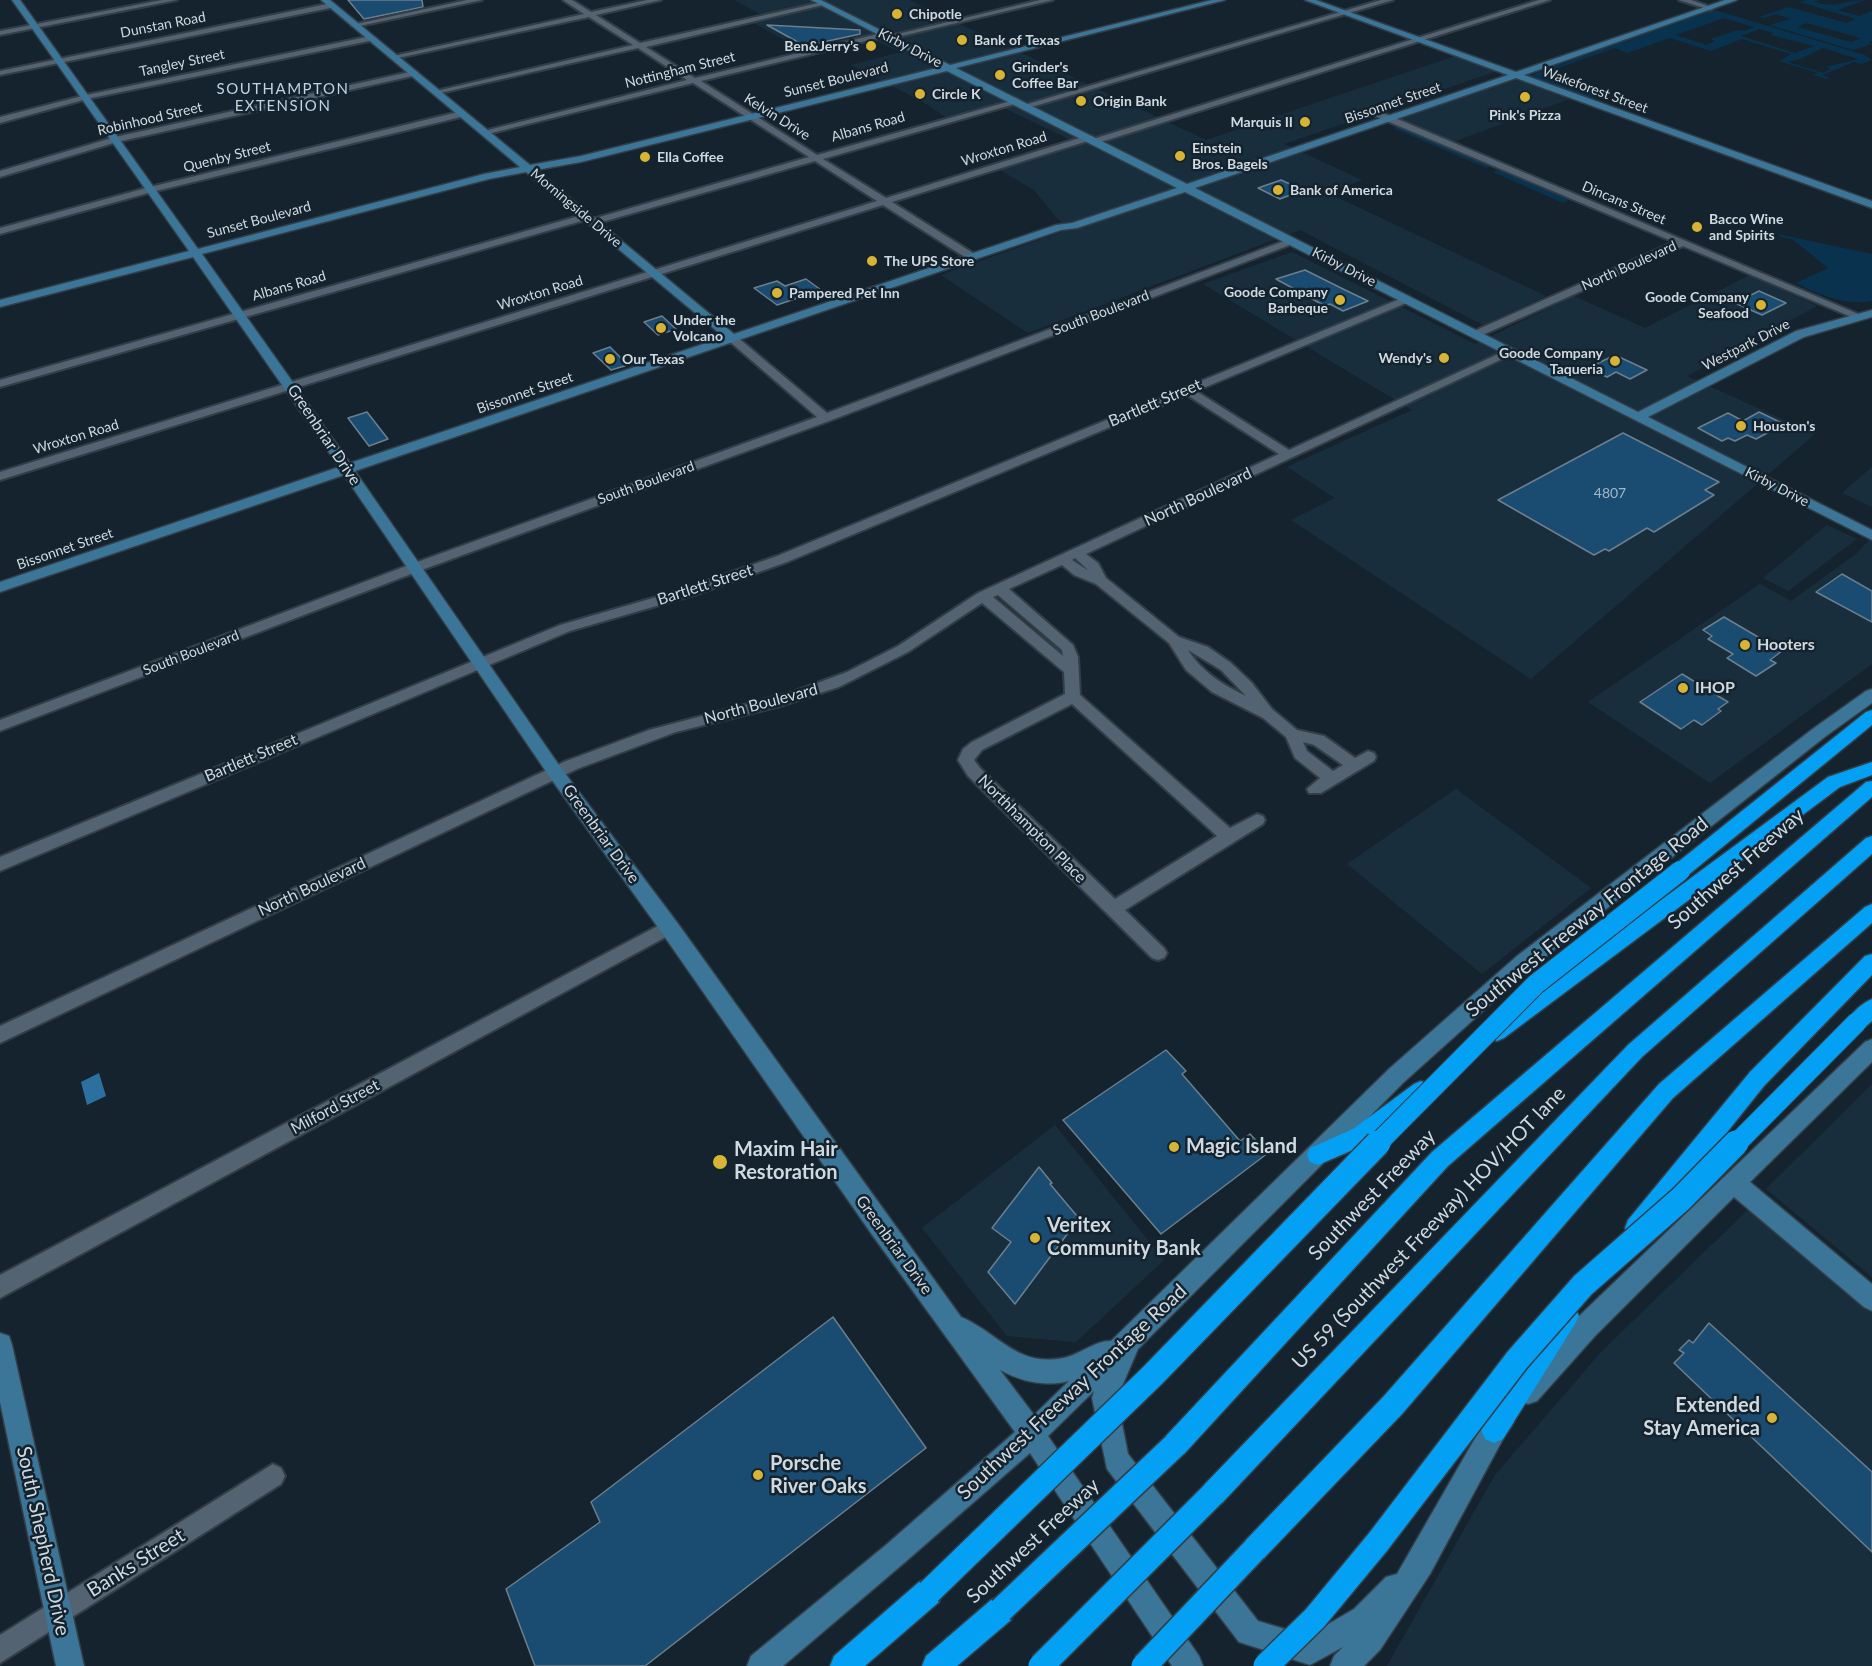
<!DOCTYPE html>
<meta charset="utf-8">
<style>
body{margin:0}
canvas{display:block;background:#14232e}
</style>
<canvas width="1872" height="1666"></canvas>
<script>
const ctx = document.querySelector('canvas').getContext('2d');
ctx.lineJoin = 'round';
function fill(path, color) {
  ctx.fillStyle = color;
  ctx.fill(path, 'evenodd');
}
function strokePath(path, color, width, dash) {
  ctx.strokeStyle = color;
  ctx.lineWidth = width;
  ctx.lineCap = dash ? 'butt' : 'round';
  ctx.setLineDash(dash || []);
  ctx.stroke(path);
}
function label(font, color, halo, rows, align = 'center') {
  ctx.font = font + ' Lato,sans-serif';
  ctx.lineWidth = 5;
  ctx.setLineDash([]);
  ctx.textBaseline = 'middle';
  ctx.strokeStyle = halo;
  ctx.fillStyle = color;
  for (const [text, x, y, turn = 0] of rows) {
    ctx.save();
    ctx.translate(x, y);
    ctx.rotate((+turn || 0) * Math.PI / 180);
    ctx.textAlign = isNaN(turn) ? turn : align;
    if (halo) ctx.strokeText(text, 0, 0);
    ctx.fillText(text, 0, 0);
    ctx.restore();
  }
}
fill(new Path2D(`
 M734 0H909L1206 140 1455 56 1497 71 1284 144 1362 180 1328 193 1546 296 1483 325 1300 230 1028 333 941 275 1067 230 1034 190 990 164 1069 139 1004 108 952 121 923 102 851 65 901 52 864 36 802 50 754 23 760 14Z
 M1514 79 1569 99 1453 142 1398 120Z
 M1292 252 1475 344 1574 296 1645 328 1750 275 1817 306 1687 376 1815 434 1531 679 1291 520 1335 498 1287 467 1412 410 1203 284Z
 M1872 467V507L1842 493Z
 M1827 525 1857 539 1788 591 1763 578Z
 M1872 537V664L1710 783 1588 702 1760 584 1791 601 1856 554Z
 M1456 789 1591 888 1482 974 1347 864Z
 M1872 1084V1277L1766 1189Z
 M1055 1125 1164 1260 1076 1342 1007 1336 922 1228Z
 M1752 1206 1872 1307V1666H1387L1495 1475 1603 1350Z`), '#192e3d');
fill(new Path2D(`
 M1806 0H1819L1814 2C1839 9 1841 0 1865 0L1838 10 1859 16 1872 11V41L1869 42 1872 44 1853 50 1769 25 1791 19 1776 14 1764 18 1759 17 1789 7 1847 23 1856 19 1800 2ZM1807 23 1860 38V39L1851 42 1798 27Z
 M1708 11H1718L1865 55 1872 60 1861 64 1854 62 1822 75 1830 78 1826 79 1813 75 1818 73 1779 61 1791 54 1742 39 1711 51 1670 38 1627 53 1615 48 1544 73 1602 95 1589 100 1528 76ZM1724 18 1754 27 1744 31 1738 30 1710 39 1715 41 1706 45 1676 35ZM1760 29 1773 33 1770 35 1814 46 1795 53 1741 36ZM1823 48 1858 59C1847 63 1837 63 1826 67L1831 69 1823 73 1788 62 1800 59Z
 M1399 126 1491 166 1486 168 1393 128Z
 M1499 170H1500L1569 200 1563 203 1493 172Z
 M1778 234 1872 254V301C1845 306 1820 295 1796 283L1828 268 1792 239 1780 237Z`), '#08324e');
fill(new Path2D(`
 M99 1073 106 1096 87 1105 81 1082Z`), '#2c70a0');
const building = new Path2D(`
 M348 0H422L423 7 364 19Z
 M767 25 860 30V34L805 46Z
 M1281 180 1303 190 1280 199 1258 188Z
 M1305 270 1343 289 1368 301 1343 311 1330 304 1325 306 1276 279Z
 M806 279 821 290 777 305 754 288 777 281 785 286Z
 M1759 291 1786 303 1762 315 1735 303Z
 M662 316 676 329 658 335 644 322Z
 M610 347 628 365 611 370 593 353Z
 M1615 355 1647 370 1630 379 1616 372 1607 377 1588 368Z
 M367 412 388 439 369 446 348 418Z
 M1759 412 1784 424 1756 439 1747 435 1735 441 1728 438 1722 441 1698 428 1728 413 1743 421Z
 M1623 433 1719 482 1705 490 1714 495 1654 532 1647 528 1609 551 1605 549 1594 555 1498 500Z
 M1842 574 1872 591V622L1816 592Z
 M1724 617 1782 651 1770 660 1776 663 1756 676 1727 658 1733 654 1708 639 1712 636 1703 630Z
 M1682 674 1728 702 1718 709 1721 711 1702 725 1694 720 1681 729 1640 702Z
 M1166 1050 1186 1071 1182 1074 1240 1141 1250 1134 1268 1153 1161 1234 1063 1120Z
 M1039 1167 1052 1183 1050 1184 1082 1222 1068 1233 1015 1304 988 1272 1011 1242 992 1228Z
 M833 1317 926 1448 645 1666H535L506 1589 600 1522 591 1502Z
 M1709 1323 1872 1472V1552L1674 1363 1684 1353 1679 1350 1689 1340 1693 1343Z`);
fill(building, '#194c70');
strokePath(building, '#6d7e8c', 1.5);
const street = new Path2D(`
 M162 0H177L0 35V31Z
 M467 0H482L355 27 351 25Z
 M563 0H572L591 12 647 0H661L596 15 640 43 823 2 827 4 646 47 695 78 886 32V36L701 81 817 155 1018 99V103L823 159 886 198 1086 136H1092L1093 139 1539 0H1550L1098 143H1092L1091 140 892 202 976 255V259H968L883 205 0 480V472L877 201 815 161 595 224H589V220L809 157 693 83 484 135 480 132 687 80 638 48 436 94 432 92 633 45 589 17 393 59 389 57 584 14Z
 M1040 0H1053L889 39 885 37Z
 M1381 0H1393L1028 108 1021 106Z
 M1679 0H1691L1714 8 1710 10Z
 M332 3 335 7 0 75V71Z
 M371 36 375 38 374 40 87 99 0 123V117L86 95Z
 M414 71 418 73 417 75 117 142 0 177V171L115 137Z
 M462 111 465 112V116L152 192 0 234V228L146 188Z
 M1375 112H1381L1863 316 1858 319 1854 318 1683 246 1480 336H1472V332L1674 242 1375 116Z
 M586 214 591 217 589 219 0 387V380Z
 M1292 238 1297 241 1295 243 829 421 419 571 0 731V720L409 565 817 417 728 340V336H736L827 413Z
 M1407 296 1412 299 1411 301 1196 391 1289 450 1507 350H1515L1517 352 1086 554 1098 563 1106 578 1179 637 1208 647 1231 663 1252 683 1272 709 1297 730 1324 736 1355 758 1368 751 1374 753 1376 757 1374 761 1321 793H1309L1307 789 1320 778 1295 758 1286 737 1263 718 1212 692 1186 670 1169 643 1096 584 1074 575 1062 565 1009 589 1073 645 1078 657 1080 695 1230 828 1257 814 1263 816 1265 820 1263 824 1125 910 1164 948 1167 953 1164 958 1158 960 1152 958 968 776 958 760 963 749 972 742 1065 694 1064 672 982 603 908 652 839 687 780 706 676 732 577 769 0 1043V1026L566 761 649 730 793 692 847 672 898 646 978 593 1279 454 1187 395 787 562 694 595 570 631 0 871V857L560 625 684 589 777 556ZM1075 558 1089 571 1072 560ZM998 595 1062 650 1063 656 993 597ZM1188 650 1221 670 1246 696C1223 685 1202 672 1188 650ZM1072 704 1217 836 1115 899 980 768 974 760 982 750ZM1303 742 1314 745 1343 765 1333 771 1307 751Z
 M669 920 675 922 678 927 675 932 0 1298V1275Z
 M273 1464 281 1468 285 1476 281 1484 0 1663V1635Z`);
const secondary = new Path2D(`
 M12 0H20L198 249 484 174 520 167 321 0H330L530 165 581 156 941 67 811 0H821L950 65 1212 0H1225L956 68 1187 184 1508 75 1305 0H1316L1516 72 1725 0H1737L1524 75 1872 201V208L1516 78 1195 188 1638 412 1796 331 1872 310V317L1804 337 1648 417 1872 530V540L1185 192 1077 228 1061 230 355 471 561 768 676 921 961 1317C999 1333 1016 1367 1063 1358 1079 1355 1096 1340 1111 1341L1390 1068 1517 956 1814 728 1866 691 1872 689V703L1826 736 1531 968 1404 1082 1138 1349 1117 1398 1128 1454 1258 1621 1308 1636 1354 1609 1386 1577 1397 1574 1485 1421 1492 1413 1501 1409 1510 1413 1514 1422 1503 1439 1430 1574 1380 1650 1364 1666H1330L1334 1656 1343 1647 1310 1665 1239 1642 1107 1469 1092 1398 1094 1391 1048 1436 1199 1656 1203 1666H1172L1030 1453 904 1563 783 1666H747L751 1656 886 1545 1015 1432 873 1236 662 933 549 776 344 475 0 592V582L339 467 193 257 0 307V300L189 251ZM947 71 1177 188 1072 223 1056 225 734 334 536 170 581 162ZM526 172 724 337 350 463 202 254 489 179ZM1000 1370C1022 1382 1045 1387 1069 1381L1034 1415Z
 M1872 1039V1062L1750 1182 1872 1284V1311L1864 1307 1734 1197 1595 1336 1537 1401 1528 1404 1519 1401 1516 1392 1519 1383 1577 1318 1865 1042Z
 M0 1333 9 1336 12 1345 84 1666H56L0 1402Z`);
const highway = new Path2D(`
 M1872 710V725L1687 876 1680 878 1673 876 1671 871 1673 866 1866 712Z
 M1872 762V775L1840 787 1504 1038 1497 1041 1490 1038 1487 1032 1490 1026 1828 777Z
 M1872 781V797L1448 1166 1184 1454 1175 1458 1166 1454 1162 1445 1166 1436 1432 1152 1866 782Z
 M1872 836V854L1642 1057 1222 1503 1213 1507 1204 1503 1200 1494 1204 1485 1628 1045 1866 838Z
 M1872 904V923L1673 1098 1402 1414 1264 1558 1255 1562 1246 1558 1242 1549 1246 1540 1384 1396 1659 1084 1865 907Z
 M1872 954V975L1764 1086 1644 1236 1636 1239 1628 1236 1625 1228 1628 1220 1750 1072 1865 956Z
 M1872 999V1021C1864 1028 1860 1032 1850 1028L1847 1022C1852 1012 1862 1003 1872 999Z
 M1421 1081 1428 1084 1432 1091 1428 1098 1369 1143 1318 1165 1310 1162 1307 1155 1310 1148 1353 1129 1414 1084Z
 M1567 1304 1575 1308 1579 1316 1575 1324 1503 1439 1494 1443 1485 1439 1481 1430 1485 1421 1559 1308Z
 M929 1578 939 1582 943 1592 939 1602 865 1666H830L834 1656 919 1582Z
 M1001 1596 1011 1600 1015 1610 1011 1620 957 1666H922L926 1656 991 1600Z`);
strokePath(street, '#333d46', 4);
strokePath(secondary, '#333d46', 3);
strokePath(highway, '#333d46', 3);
fill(street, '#536371');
fill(secondary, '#3b7598');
fill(highway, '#04a0f4');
const highwayBridgeFar1 = new Path2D(`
 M1376 1145 1536 984 1680 871
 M1735 1145 1857 1022`);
const highwayBridge = new Path2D(`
 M929 1592 1153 1375 1378 1143
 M1001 1610 1175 1445
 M1041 1666 1213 1494
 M1144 1666 1255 1549
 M1266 1666 1315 1618 1378 1542 1517 1360 1583 1285 1681 1199 1736 1143`);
strokePath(highwayBridgeFar1, '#333d46', 22, []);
strokePath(highwayBridge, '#333d46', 28, []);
strokePath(highwayBridgeFar1, '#04a0f4', 20);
strokePath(highwayBridge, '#04a0f4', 25);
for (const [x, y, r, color] of [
 [897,14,6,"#d7b434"],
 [962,40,6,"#d7b434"],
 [871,46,6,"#d7b434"],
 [1000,75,6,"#d7b434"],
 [920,94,6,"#d7b434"],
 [1525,97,6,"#d7b434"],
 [1081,101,6,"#d7b434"],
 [1305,122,6,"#d7b434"],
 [1180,156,6,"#d7b434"],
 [645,157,6,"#d7b434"],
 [1278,190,6,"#d7b434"],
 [1697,227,6,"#d7b434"],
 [872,261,6,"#d7b434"],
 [777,293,6,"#d7b434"],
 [1340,300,6,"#d7b434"],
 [1761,305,6,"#d7b434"],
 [661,328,6,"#d7b434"],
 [1444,358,6,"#d7b434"],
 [610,359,6,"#d7b434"],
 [1615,361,6,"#d7b434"],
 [1741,426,6,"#d7b434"],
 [1745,645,6,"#d7b434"],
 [1683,688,6,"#d7b434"],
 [1174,1147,6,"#d7b434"],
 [720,1162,8,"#d7b434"],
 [1035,1238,6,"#d7b434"],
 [1772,1418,6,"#d7b434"],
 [758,1475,6,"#d7b434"]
]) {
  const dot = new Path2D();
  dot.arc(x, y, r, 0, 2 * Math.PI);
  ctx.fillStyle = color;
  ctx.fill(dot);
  strokePath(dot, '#14232e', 2);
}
label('bold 14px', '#cfd9e0', '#14232e', [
 ["Chipotle",909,14],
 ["Bank of Texas",974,40],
 ["Ben&Jerry’s",859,46,"right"],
 ["Grinder's",1012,67],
 ["Coffee Bar",1012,83],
 ["Circle K",932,94],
 ["Origin Bank",1093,101],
 ["Pink's Pizza",1525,115,"center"],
 ["Marquis II",1293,122,"right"],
 ["Einstein",1192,148],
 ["Bros. Bagels",1192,164],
 ["Ella Coffee",657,157],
 ["Bank of America",1290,190],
 ["Bacco Wine",1709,219],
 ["and Spirits",1709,235],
 ["The UPS Store",884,261],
 ["Goode Company",1328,292,"right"],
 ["Barbeque",1328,308,"right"],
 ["Pampered Pet Inn",789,293],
 ["Goode Company",1749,297,"right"],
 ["Seafood",1749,313,"right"],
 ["Under the",673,320],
 ["Volcano",673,336],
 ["Goode Company",1603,353,"right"],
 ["Taqueria",1603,369,"right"],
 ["Wendy's",1432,358,"right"],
 ["Our Texas",622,359],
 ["Houston's",1753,426]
], 'left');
label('14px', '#cfd9e0', '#14232e', [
 ["Dunstan Road",163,25,-11],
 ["Kirby Drive",910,48,27],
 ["Tangley Street",182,63,-12],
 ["Nottingham Street",680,70,-14],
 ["Sunset Boulevard",836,80,-14],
 ["Wakeforest Street",1595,90,20],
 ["Bissonnet Street",1393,103,-19],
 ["Kelvin Drive",777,117,32],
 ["Robinhood Street",150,119,-13],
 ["Albans Road",868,127,-16],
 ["Wroxton Road",1004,149,-17],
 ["Quenby Street",227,157,-14],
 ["Dincans Street",1624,203,23],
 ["Morningside Drive",576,208,40],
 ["Sunset Boulevard",259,220,-15],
 ["North Boulevard",1629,266,-24],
 ["Kirby Drive",1344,267,27],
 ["Albans Road",289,286,-16],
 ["Wroxton Road",540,293,-17],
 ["South Boulevard",1101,313,-21],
 ["Westpark Drive",1746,345,-27],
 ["Bissonnet Street",525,393,-19],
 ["Wroxton Road",76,437,-17],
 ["South Boulevard",646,483,-20],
 ["Kirby Drive",1777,487,27],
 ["Bissonnet Street",65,549,-19],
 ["South Boulevard",191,653,-21]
]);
label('14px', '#a2b6c4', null, [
 ["4807",1610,493]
]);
ctx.letterSpacing = '1.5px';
label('15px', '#c0d3e2', '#14232e', [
 ["SOUTHAMPTON",283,89],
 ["EXTENSION",283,106]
]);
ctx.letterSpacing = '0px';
label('16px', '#cfd9e0', '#14232e', [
 ["Bartlett Street",1155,403,-23],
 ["Greenbriar Drive",324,435,56],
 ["North Boulevard",1198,497,-25],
 ["Bartlett Street",705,585,-18],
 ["North Boulevard",761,704,-15],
 ["Bartlett Street",251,758,-23],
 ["Northhampton Place",1032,829,45],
 ["Greenbriar Drive",601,834,54],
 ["North Boulevard",312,887,-25],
 ["Milford Street",335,1107,-28],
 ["Greenbriar Drive",894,1245,54]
]);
label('bold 16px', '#cfd9e0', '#14232e', [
 ["Hooters",1757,645],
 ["IHOP",1695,688]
], 'left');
label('20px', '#cfd9e0', '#14232e', [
 ["Southwest Freeway",1736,869,-41],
 ["Southwest Freeway Frontage Road",1587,917,-39],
 ["Southwest Freeway",1372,1195,-46],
 ["US 59 (Southwest Freeway) HOV/HOT lane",1429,1228,-46],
 ["Southwest Freeway Frontage Road",1072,1392,-43],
 ["South Shepherd Drive",43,1541,78],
 ["Southwest Freeway",1033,1541,-43],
 ["Banks Street",136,1563,-32]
]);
label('bold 20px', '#cfd9e0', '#14232e', [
 ["Magic Island",1186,1147],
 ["Maxim Hair",734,1150],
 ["Restoration",734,1173],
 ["Veritex",1047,1226],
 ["Community Bank",1047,1249],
 ["Extended",1760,1406,"right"],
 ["Stay America",1760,1429,"right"],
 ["Porsche",770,1464],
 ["River Oaks",770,1487]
], 'left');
</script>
